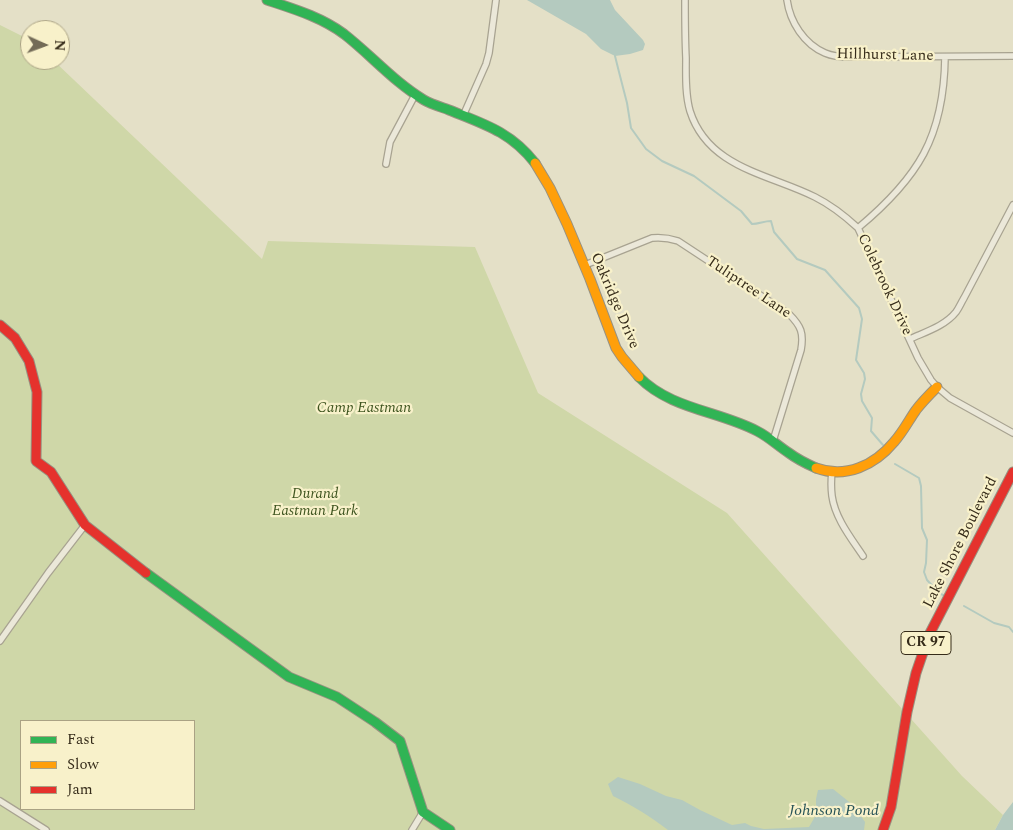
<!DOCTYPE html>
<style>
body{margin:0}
#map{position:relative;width:1013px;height:830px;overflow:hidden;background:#e4e0c7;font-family:Spectral,serif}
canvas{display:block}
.legend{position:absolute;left:20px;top:720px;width:175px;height:90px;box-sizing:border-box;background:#f8f1ca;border:1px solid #aaa284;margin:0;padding:6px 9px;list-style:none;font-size:15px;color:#362c1a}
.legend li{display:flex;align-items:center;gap:10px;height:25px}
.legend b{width:25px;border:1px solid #aaa284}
.north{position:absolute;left:20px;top:20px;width:50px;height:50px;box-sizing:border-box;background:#f8f1ca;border:1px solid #aaa284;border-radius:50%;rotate:92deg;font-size:14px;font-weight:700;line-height:20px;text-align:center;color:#362c1a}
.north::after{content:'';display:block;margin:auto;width:18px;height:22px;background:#736b57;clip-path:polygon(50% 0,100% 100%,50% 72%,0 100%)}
</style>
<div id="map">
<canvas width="1013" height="830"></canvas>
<ul class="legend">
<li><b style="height:6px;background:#30b455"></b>Fast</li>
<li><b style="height:6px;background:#ff9f0a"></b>Slow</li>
<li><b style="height:6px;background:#e5322d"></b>Jam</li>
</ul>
<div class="north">N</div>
</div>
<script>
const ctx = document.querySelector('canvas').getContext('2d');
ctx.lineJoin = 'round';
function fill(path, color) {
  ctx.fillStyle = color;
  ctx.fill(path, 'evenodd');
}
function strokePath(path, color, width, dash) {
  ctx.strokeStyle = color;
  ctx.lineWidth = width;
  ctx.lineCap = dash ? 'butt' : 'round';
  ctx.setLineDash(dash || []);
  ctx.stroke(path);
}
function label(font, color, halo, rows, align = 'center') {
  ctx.font = font + ' Spectral,serif';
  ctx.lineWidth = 4.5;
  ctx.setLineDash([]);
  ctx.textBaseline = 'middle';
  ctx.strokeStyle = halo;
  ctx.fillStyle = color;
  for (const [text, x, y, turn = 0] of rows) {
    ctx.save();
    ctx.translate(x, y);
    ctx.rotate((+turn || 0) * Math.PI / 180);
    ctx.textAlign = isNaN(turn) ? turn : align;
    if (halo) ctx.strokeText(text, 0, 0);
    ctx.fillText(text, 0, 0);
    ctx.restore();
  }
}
fill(new Path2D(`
 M0 25 30 40V60H53L262 259 268 241 475 247 538 393 727 513 962 776 1003 815 995 830H0ZM21 721H194V809H21Z`), '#cfd7a8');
fill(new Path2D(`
 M527 0H610L615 10 643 40 645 44 643 50 630 54 615 56 601 49 586 34Z
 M618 777 640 784 666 796 682 800 700 810 732 825 745 823 751 826 764 829 809 827 816 815V799L818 790 833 789 853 805 865 822 864 830H668C650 816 633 806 613 796L608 784Z
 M1013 802V830H995L1003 815Z`), '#b4cabf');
strokePath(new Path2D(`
 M615 56 619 72 627 103 631 128 646 149 662 161 694 176 741 211 752 224C759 224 764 221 771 221L774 232 797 259 825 270 859 308 862 319 856 360 864 373 865 379 861 394 862 401 872 418 871 431 883 445
 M895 464 919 478 921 486 922 528 927 540 926 563 924 572 927 580 939 593 943 595
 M964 606 994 623 1009 627 1013 632`), '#b4cabf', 2);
const street = new Path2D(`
 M685 0C685 19 685 38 686 58 686 75 685 94 690 111 708 168 769 174 815 197 831 205 845 216 858 228L918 358 931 380 937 387 950 398 1013 433
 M787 0C790 22 804 44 825 53 832 56 841 57 849 57L1013 56
 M463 116 486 64 489 53 496 0
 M386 164 390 142 415 95
 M858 228C918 178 944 137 945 57
 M585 265 652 238C662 237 669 238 678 241L789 314C801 326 804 333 801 350L773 441
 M910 339C925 332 945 326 956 312 959 308 961 303 964 298L1013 205
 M832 472C831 480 831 488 832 496 835 518 851 538 863 556
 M0 641 48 573 85 525
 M0 801 46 830
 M412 830 423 812`);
const fast = new Path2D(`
 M267 0C294 9 321 17 344 34 371 55 394 82 424 100 431 104 441 107 449 110 484 124 511 132 535 163
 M639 377C670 409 719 411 757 431 769 437 778 446 789 453 797 459 807 464 816 468
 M146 573 289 677 337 697 375 722 400 741 423 812 450 830`);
const slow = new Path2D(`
 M535 163 550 188 567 224 590 279 616 348 622 357 639 377
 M816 468C846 479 875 465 894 442 903 432 909 420 916 410 922 402 930 394 937 387`);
const jam = new Path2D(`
 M0 325 15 338 29 361 37 392 36 461 51 472 85 525 146 573
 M883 830 891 807 907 712 916 673 929 635 1013 472`);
strokePath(street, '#a8a391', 8);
strokePath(fast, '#989281', 11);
strokePath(slow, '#989281', 11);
strokePath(jam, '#989281', 11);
strokePath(street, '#ebe8d9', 5.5);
strokePath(fast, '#30b455', 9);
strokePath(slow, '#ff9f0a', 9);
strokePath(jam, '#e5322d', 9);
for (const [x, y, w] of [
 [926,643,50]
]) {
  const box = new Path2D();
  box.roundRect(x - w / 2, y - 11.5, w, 23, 4);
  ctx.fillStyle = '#f8f1ca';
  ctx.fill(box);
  strokePath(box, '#362c1a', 1);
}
label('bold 14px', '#362c1a', null, [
 ["CR 97",926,643]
]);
label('15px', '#362c1a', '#f8f1ca', [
 ["Hillhurst Lane",885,56,1],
 ["Colebrook Drive",884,285,65],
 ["Tuliptree Lane",748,288,34],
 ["Oakridge Drive",614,301,67],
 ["Lake Shore Boulevard",961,543,-63]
]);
label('italic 15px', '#3e541f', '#f8f1ca', [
 ["Camp Eastman",364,409],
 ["Durand",315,495],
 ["Eastman Park",315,512]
]);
label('italic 16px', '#275357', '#f8f1ca', [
 ["Johnson Pond",834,812]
]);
</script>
